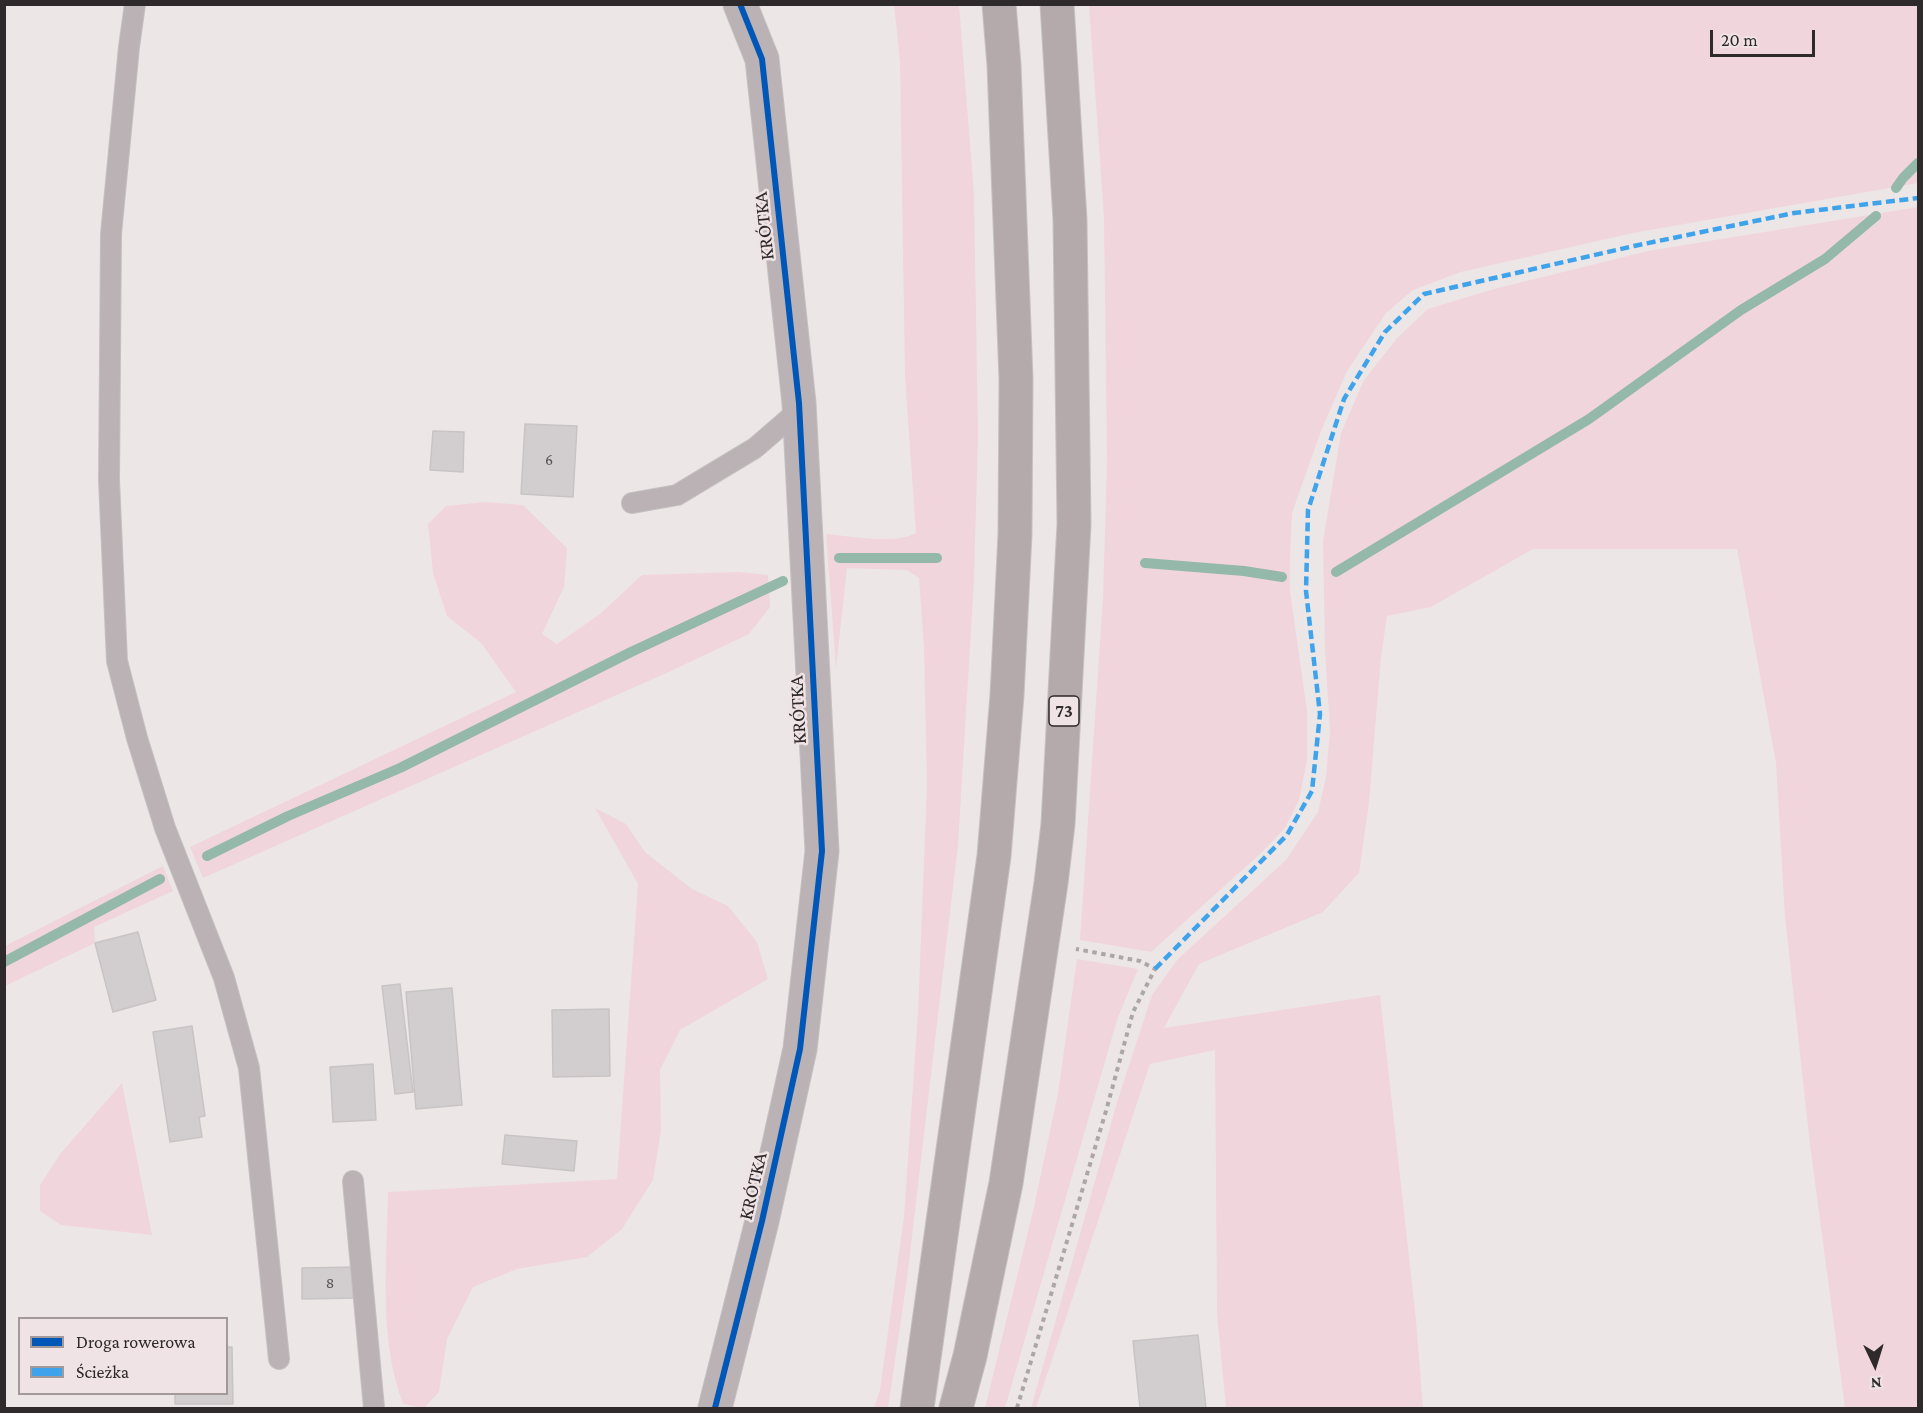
<!DOCTYPE html>
<meta charset="utf-8">
<style>
body{margin:0}
#map{position:relative;width:1923px;height:1413px;overflow:hidden;background:#ece6e7;font-family:"Crimson Pro",serif}
canvas{display:block}
.frame{position:absolute;inset:0;border:6px solid #2e292a;pointer-events:none}
.legend{position:absolute;left:18px;top:1317px;width:210px;height:78px;box-sizing:border-box;background:#efe3e6;border:2px solid #a2999b;margin:0;padding:8px 10px;list-style:none;font-size:18px;color:#2e292a}
.legend li{display:flex;align-items:center;gap:12px;height:30px}
.legend b{width:30px;border:2px solid #a2999b}
.north{position:absolute;left:1845px;top:1335px;width:60px;height:60px;-webkit-text-stroke:4px #efe3e6;paint-order:stroke;rotate:176deg;font-size:16px;font-weight:700;line-height:24px;text-align:center;color:#2e292a}
.north::after{content:'';display:block;margin:auto;width:21px;height:27px;background:#2e292a;clip-path:polygon(50% 0,100% 100%,50% 72%,0 100%)}
.scale{position:absolute;left:1710px;top:30px;width:105px;height:27px;box-sizing:border-box;border:3px solid #2e292a;border-top:0;padding-left:8px;font-size:18px;line-height:21px;white-space:nowrap;color:#2e292a;-webkit-text-stroke:4px #efe3e6;paint-order:stroke}
</style>
<div id="map">
<canvas width="1923" height="1413"></canvas>
<div class="frame"></div>
<ul class="legend">
<li><b style="height:8px;background:#0057b8"></b>Droga rowerowa</li>
<li><b style="height:8px;background:#3ea3eb"></b>Ścieżka</li>
</ul>
<div class="north">N</div>
<div class="scale">20 m</div>
</div>
<script>
const ctx = document.querySelector('canvas').getContext('2d');
ctx.lineJoin = 'round';
function fill(path, color) {
  ctx.fillStyle = color;
  ctx.fill(path, 'evenodd');
}
function strokePath(path, color, width, dash) {
  ctx.strokeStyle = color;
  ctx.lineWidth = width;
  ctx.lineCap = dash ? 'butt' : 'round';
  ctx.setLineDash(dash || []);
  ctx.stroke(path);
}
function label(font, color, halo, rows, align = 'center') {
  ctx.font = font + ' "Crimson Pro",serif';
  ctx.lineWidth = 5;
  ctx.setLineDash([]);
  ctx.textBaseline = 'middle';
  ctx.strokeStyle = halo;
  ctx.fillStyle = color;
  for (const [text, x, y, turn = 0] of rows) {
    ctx.save();
    ctx.translate(x, y);
    ctx.rotate((+turn || 0) * Math.PI / 180);
    ctx.textAlign = isNaN(turn) ? turn : align;
    if (halo) ctx.strokeText(text, 0, 0);
    ctx.fillText(text, 0, 0);
    ctx.restore();
  }
}
fill(new Path2D(`
 M894 5H959L974 194 978 434 974 581 958 845 907 1279 888 1408H874L880 1390 904 1216 918 1013 927 786 924 649 919 578 907 570 847 568 836 668 826 534C851 536 894 545 916 533L905 377 900 61Z
 M1089 5H1918V183L1633 233 1461 272 1413 290 1386 313 1347 371 1321 431 1292 513 1290 557V591L1307 711V761L1299 800 1285 828 1259 855 1151 952 1080 940 1103 597 1107 462 1104 218Z
 M1918 207V1408H1845L1810 1145 1785 917 1776 763 1737 549H1533L1431 607 1387 616 1381 657 1369 803 1359 873 1323 912 1199 964 1164 1028 1380 995 1416 1320 1423 1408H1226L1217 1314 1215 1050 1150 1064 1036 1408H1031L1118 1099 1152 995 1178 959 1286 860 1318 812 1326 777 1330 730 1325 651 1323 541 1341 433 1364 380 1398 337 1428 309 1494 289 1648 251Z
 M485 502 523 505 567 548 564 587 542 634 557 644 600 614 642 575 738 572 768 575 770 607 749 634 671 671 203 878 190 847 516 692 481 643 447 616 433 573 428 524 446 506Z
 M595 808 626 824 645 852 692 889 728 906 757 942 768 979 680 1030 660 1070 661 1131 653 1180 622 1229 587 1257 517 1269 473 1287 447 1339 439 1392 424 1408 403 1404C378 1337 387 1263 388 1192L617 1179 638 884Z
 M163 866 173 891 94 927 95 943 5 986V946Z
 M1077 959 1138 969 1117 1020 1005 1408H985L1034 1207 1058 1093Z
 M122 1083 152 1235 61 1225 40 1211V1185L61 1153Z`), '#f1d5dc');
strokePath(new Path2D(`
 M1896 188 1903 178 1918 163
 M839 558H937
 M1145 563 1244 571 1282 577
 M1336 572 1589 419 1741 310 1825 259 1876 216
 M207 856 288 816 400 768 631 652 783 581
 M4 962 160 879`), '#94b8aa', 10);
const building = new Path2D(`
 M525 424 577 426 573 497 521 494Z
 M433 431 464 432 463 472 430 470Z
 M138 932 156 1000 113 1012 95 943Z
 M400 984 413 1092 395 1094 382 986Z
 M452 988 462 1105 416 1109 406 992Z
 M609 1009 610 1076 553 1077 552 1010Z
 M192 1026 205 1116 199 1117 202 1137 170 1142 153 1032Z
 M373 1064 376 1120 333 1122 330 1067Z
 M505 1135 577 1141 574 1171 502 1164Z
 M358 1267 359 1298 302 1299V1268Z
 M1198 1335 1206 1408H1140L1133 1341Z
 M226 1347H232L233 1404H175V1394H226Z`);
fill(building, '#d2cdce');
strokePath(building, '#c8c4c5', 1.5);
const service = new Path2D(`
 M135 4 129 47 111 234 109 480 117 661 137 738 165 828 224 978 249 1068 279 1359
 M632 503 677 495 755 448 799 410
 M353 1181 374 1408`);
const minor = new Path2D(`
 M715 1408 762 1221 800 1049 822 851 799 403 762 59 740 4`);
const primary = new Path2D(`
 M917 1408 994 856 1007 695 1015 534 1016 379 1004 65 999 4
 M956 1408 970 1356 1006 1183 1051 883 1058 824 1074 524 1070 220 1057 4`);
strokePath(service, '#c5c1c2', 22);
strokePath(minor, '#c5c1c2', 35);
strokePath(primary, '#c5c1c2', 35);
strokePath(new Path2D(`
 M1017 1408 1106 1111 1133 1012 1155 969 1140 961 1076 949`), '#aca6a7', 4, [4.5, 4.5]);
strokePath(service, '#bab2b4', 20);
strokePath(minor, '#bab2b4', 33);
strokePath(primary, '#b4aaac', 33);
strokePath(new Path2D(`
 M1155 969 1287 835 1312 791 1320 714 1306 591 1308 510 1344 399 1385 332 1424 294 1634 246 1794 213 1918 198`), '#3ea3eb', 4.5, [9, 4.5]);
strokePath(new Path2D(`
 M715 1408 762 1221 800 1049 822 851 799 403 762 59 740 4`), '#0057b8', 6);
label('16px', '#595455', null, [
 ["6",549,460],
 ["8",330,1283]
]);
for (const [x, y, w] of [
 [1064,711,30]
]) {
  const box = new Path2D();
  box.roundRect(x - w / 2, y - 15, w, 30, 4.5);
  ctx.fillStyle = '#efe3e6';
  ctx.fill(box);
  strokePath(box, '#2e292a', 1.5);
}
label('bold 18px', '#2e292a', null, [
 ["73",1064,711]
]);
label('20px', '#2e292a', '#efe3e6', [
 ["KRÓTKA",764,226,-96],
 ["KRÓTKA",798,710,-93],
 ["KRÓTKA",753,1186,-77]
]);
</script>
